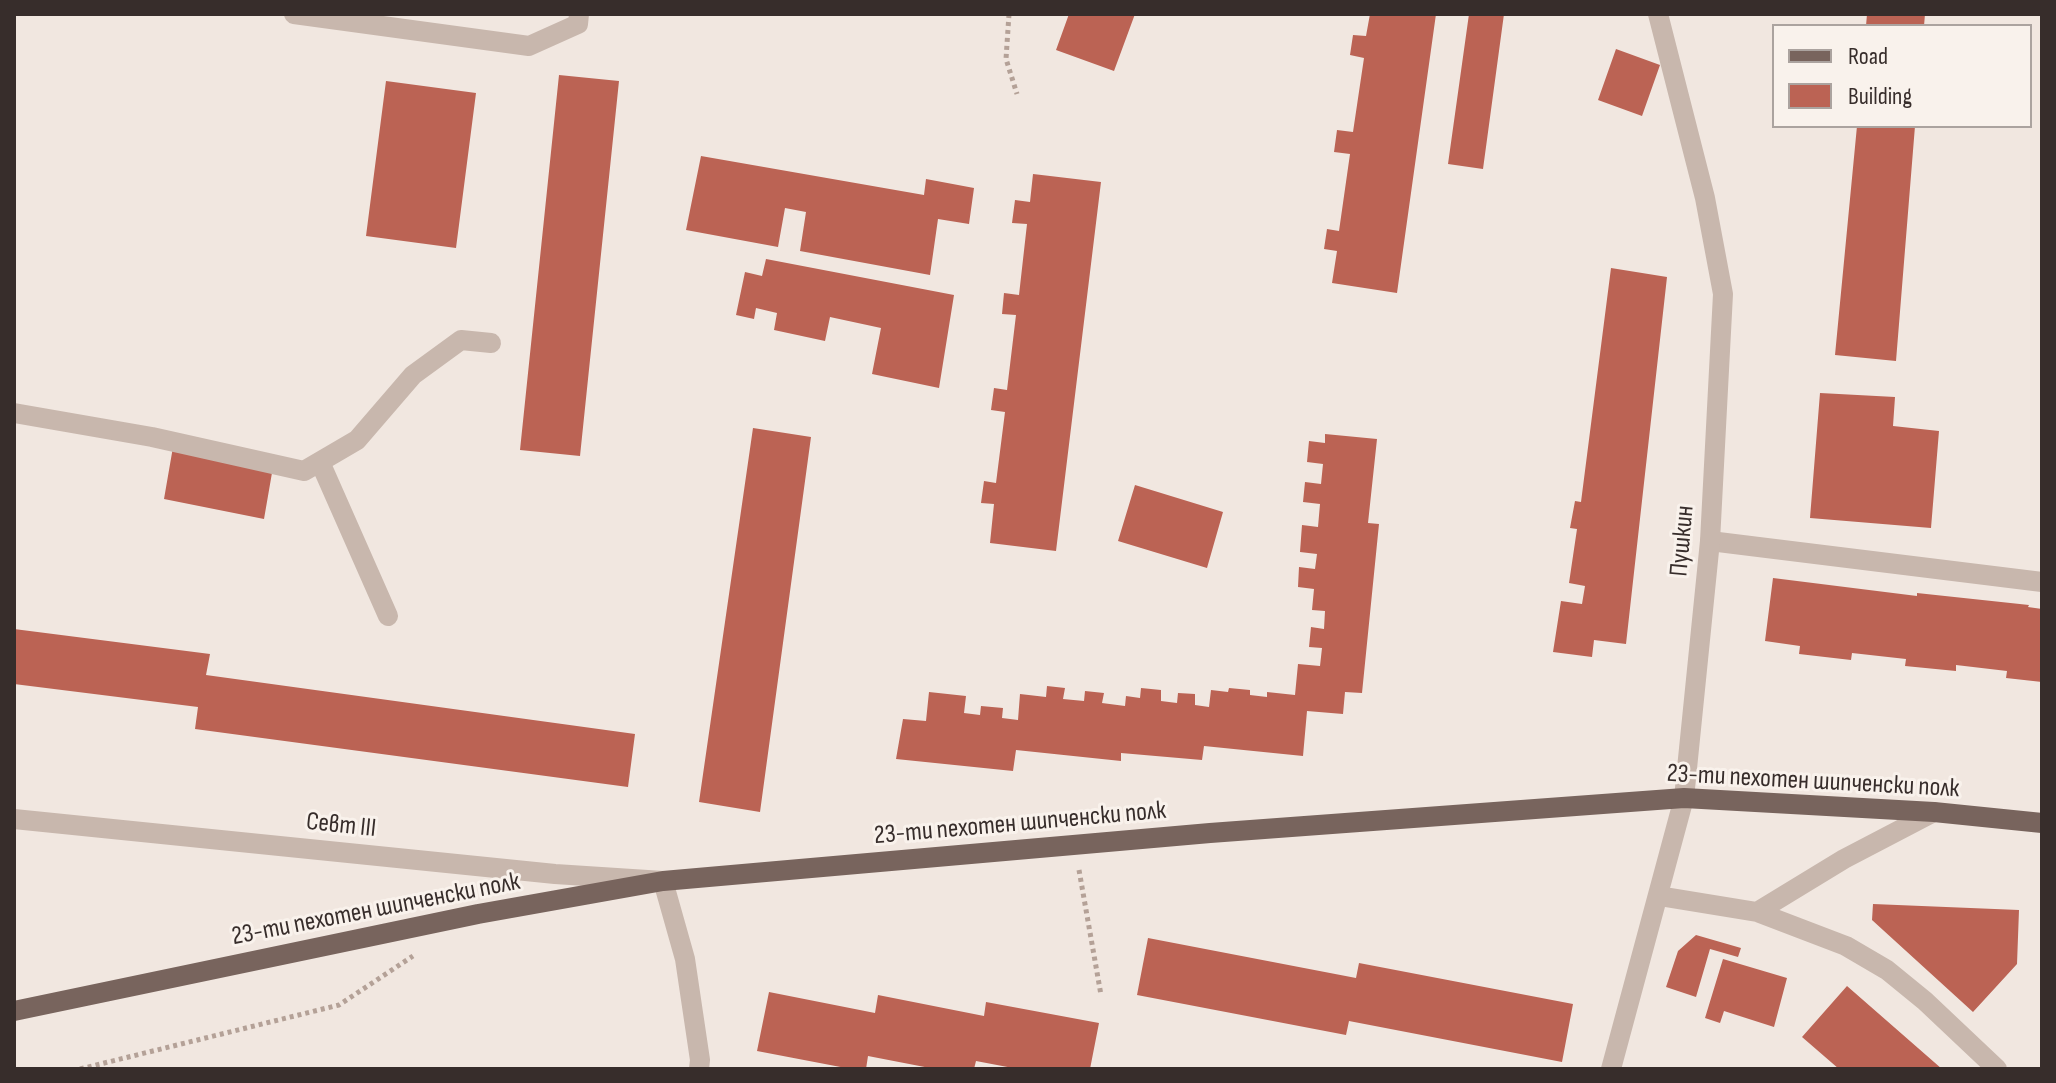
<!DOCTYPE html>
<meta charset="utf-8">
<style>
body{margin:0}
#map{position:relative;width:2056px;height:1083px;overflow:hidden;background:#f1e7e0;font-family:"Sofia Sans Condensed",sans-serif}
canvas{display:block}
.frame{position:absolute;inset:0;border:16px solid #372d2b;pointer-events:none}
.legend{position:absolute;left:1772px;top:24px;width:260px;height:104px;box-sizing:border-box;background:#f9f2ec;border:2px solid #aba39f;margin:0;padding:10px 14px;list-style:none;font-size:24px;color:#372d2b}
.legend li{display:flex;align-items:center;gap:16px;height:40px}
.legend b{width:40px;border:2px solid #aba39f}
</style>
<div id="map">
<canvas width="2056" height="1083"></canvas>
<div class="frame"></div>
<ul class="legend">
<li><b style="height:10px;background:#78645d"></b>Road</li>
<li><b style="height:22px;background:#bb6354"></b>Building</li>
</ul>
</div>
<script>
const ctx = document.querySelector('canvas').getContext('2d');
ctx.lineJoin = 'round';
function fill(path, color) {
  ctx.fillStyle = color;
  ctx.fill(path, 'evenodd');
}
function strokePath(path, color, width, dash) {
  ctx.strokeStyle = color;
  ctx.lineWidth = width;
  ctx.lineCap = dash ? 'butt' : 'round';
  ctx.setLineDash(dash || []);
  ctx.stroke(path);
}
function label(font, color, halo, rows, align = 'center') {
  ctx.font = font + ' "Sofia Sans Condensed",sans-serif';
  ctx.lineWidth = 6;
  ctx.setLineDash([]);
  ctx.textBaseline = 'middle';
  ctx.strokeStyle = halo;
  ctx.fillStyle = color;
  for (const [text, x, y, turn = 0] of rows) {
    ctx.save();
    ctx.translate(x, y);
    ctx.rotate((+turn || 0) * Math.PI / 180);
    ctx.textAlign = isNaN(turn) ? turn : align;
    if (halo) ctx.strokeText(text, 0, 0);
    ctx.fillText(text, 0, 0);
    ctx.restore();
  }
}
fill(new Path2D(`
 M1069 14H1135L1114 71 1056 50Z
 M1370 14H1436L1397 293 1332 283 1337 251 1324 249 1327 229 1339 231 1350 154 1334 152 1337 130 1353 132 1364 58 1350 55 1353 35 1366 36Z
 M1469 14H1504L1483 169 1448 164Z
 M1867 14H1925L1924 26H1866Z
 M1616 49 1660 65 1642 116 1598 100Z
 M559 75 619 81 580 456 520 450Z
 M386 81 476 93 456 248 366 236Z
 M1857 126H1915L1896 361 1835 355Z
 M701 156 924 195 926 179 974 188 969 224 938 219 930 275 800 251 806 212 785 208 778 247 686 230Z
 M1033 174 1101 182 1056 551 990 543 994 504 981 503 984 481 996 483 1005 412 991 410 994 388 1007 390 1016 315 1002 314 1004 293 1019 295 1027 224 1012 223 1015 200 1030 202Z
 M766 259 954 295 939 388 872 374 881 328 830 317 825 341 774 330 777 313 756 308 754 319 736 315 745 272 762 276Z
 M1611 268 1667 277 1626 644 1594 640 1592 657 1553 652 1561 601 1582 604 1585 586 1569 583 1577 529 1570 528 1575 501 1581 502Z
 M1820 393 1895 397 1893 426 1939 431 1931 528 1810 518Z
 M753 428 811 437 760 812 699 802Z
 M1325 434 1377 439 1368 523 1379 524 1362 693 1345 692 1343 714 1307 711 1303 756 1204 746 1202 760 1121 753V761L1016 750 1013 771 896 759 903 719 926 721 929 692 966 696 964 713 980 715 981 706 1003 708 1002 718 1018 720 1020 694 1046 697 1047 686 1065 688 1063 699 1084 701 1085 691 1104 693 1102 703 1125 706 1126 696 1140 698 1141 688 1161 690V701L1177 703 1178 693 1195 694V705L1209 707 1211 690 1228 692 1229 688 1250 690V695L1267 697V692L1295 695 1298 664 1320 666 1322 648 1309 647 1311 627 1324 629 1325 611 1312 610 1314 589 1298 587 1299 567 1315 569 1317 554 1300 552 1302 525 1318 527 1320 504 1303 502 1305 482 1321 484 1323 464 1307 462 1309 441 1325 443Z
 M173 447 273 467 264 519 164 499Z
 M1135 485 1223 512 1207 568 1118 541Z
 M1773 578 1917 596V593L2029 605 2028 607 2042 609V682L2006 678 2007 671 1956 665V671L1905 666 1906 659 1852 653 1851 660 1799 654 1800 646 1765 641Z
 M14 629 210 654 206 675 635 734 628 787 195 729 198 707 14 684Z
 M1873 904 2019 910 2017 964 1973 1012 1872 920Z
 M1696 935 1741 948 1738 957 1710 949 1696 997 1666 987 1678 951Z
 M1148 938 1356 978 1359 963 1573 1004 1562 1062 1349 1021 1346 1035 1137 995Z
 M1723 959 1787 978 1774 1027 1724 1011 1720 1023 1705 1018Z
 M1847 986 1942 1069H1839L1802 1037Z
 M769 992 875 1013 878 995 984 1016 986 1002 1099 1023 1090 1069H1018L976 1061 974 1069H935L868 1056 866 1069H851L757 1051Z`), '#bb6354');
strokePath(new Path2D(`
 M1009 14 1006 59 1017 94
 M1079 870 1101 995
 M80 1069 339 1005 413 956`), '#b4a197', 5, [4, 4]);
strokePath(new Path2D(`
 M14 413 152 437 304 471 357 440 413 375 461 340 491 343
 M320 462 388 616
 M1710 541 2042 582`), '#c8b7ad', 20);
strokePath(new Path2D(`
 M294 14 529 46 578 24 579 14
 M14 819 555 874 663 881 685 959 700 1060 699 1069
 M1659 896 1757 912 1846 946 1887 970 1925 1001 1997 1069
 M1757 912 1844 859 1934 812
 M1611 1069 1684 798`), '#c8b7ad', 20);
strokePath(new Path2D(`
 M1658 14 1705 198 1723 294 1710 541 1684 798`), '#c8b7ad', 20);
strokePath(new Path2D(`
 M14 1011 478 914 663 881 1210 833 1684 798 1934 812 2042 823`), '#78645d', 20);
label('26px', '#372d2b', '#f9f2ec', [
 ["Пушкин",1683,541,-85],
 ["23-ти пехотен шипченски полк",1813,782,3],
 ["23-ти пехотен шипченски полк",1020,824,-5],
 ["Севт III",341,826,6],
 ["23-ти пехотен шипченски полк",376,910,-11]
]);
</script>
